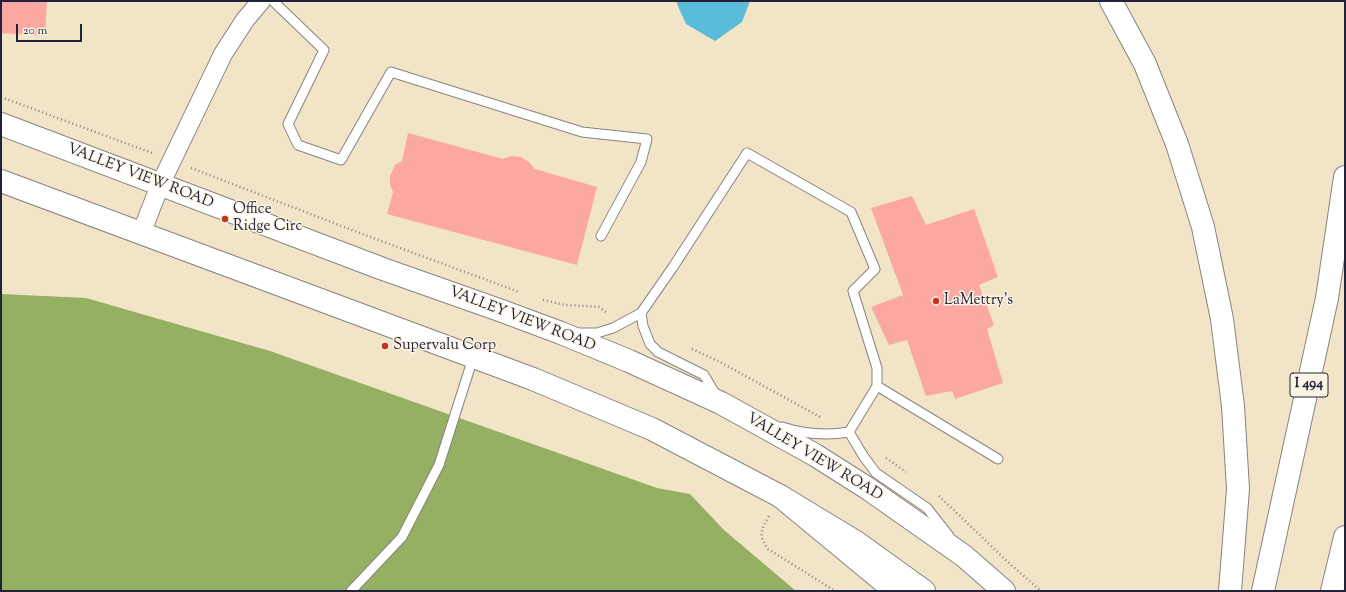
<!DOCTYPE html>
<style>
body{margin:0}
#map{position:relative;width:1346px;height:592px;overflow:hidden;background:#f2e4c7;font-family:"Sorts Mill Goudy",serif}
canvas{display:block}
.frame{position:absolute;inset:0;border:2px solid #22223b;pointer-events:none}
.scale{position:absolute;left:16px;top:24px;width:66px;height:18px;box-sizing:border-box;border:2px solid #22223b;border-top:0;padding-left:5px;font-size:12px;line-height:14px;white-space:nowrap;color:#22223b;-webkit-text-stroke:3px #fcf5e5;paint-order:stroke}
</style>
<div id="map">
<canvas width="1346" height="592"></canvas>
<div class="frame"></div>
<div class="scale">20 m</div>
</div>
<script>
const ctx = document.querySelector('canvas').getContext('2d');
ctx.lineJoin = 'round';
function fill(path, color) {
  ctx.fillStyle = color;
  ctx.fill(path, 'evenodd');
}
function strokePath(path, color, width, dash) {
  ctx.strokeStyle = color;
  ctx.lineWidth = width;
  ctx.lineCap = dash ? 'butt' : 'round';
  ctx.setLineDash(dash || []);
  ctx.stroke(path);
}
function label(font, color, halo, rows, align = 'center') {
  ctx.font = font + ' "Sorts Mill Goudy",serif';
  ctx.lineWidth = 3;
  ctx.setLineDash([]);
  ctx.textBaseline = 'middle';
  ctx.strokeStyle = halo;
  ctx.fillStyle = color;
  for (const [text, x, y, turn = 0] of rows) {
    ctx.save();
    ctx.translate(x, y);
    ctx.rotate((+turn || 0) * Math.PI / 180);
    ctx.textAlign = isNaN(turn) ? turn : align;
    if (halo) ctx.strokeText(text, 0, 0);
    ctx.fillText(text, 0, 0);
    ctx.restore();
  }
}
fill(new Path2D(`
 M1 294 86 298 270 351 657 488 690 494 724 530 796 591H1Z`), '#95b062');
fill(new Path2D(`
 M677 1H750L742 22 715 41 686 24 677 4Z`), '#5bbcd9');
fill(new Path2D(`
 M1 1H47L45 36 1 33Z
 M408 133 503 159 511 156 521 157 529 162 535 169 597 187 577 265 387 214 393 192 390 185V176L395 165 402 161Z
 M912 196 926 225 974 209 998 277 979 285 994 325 987 329 1003 383 955 399 952 391 926 396 907 340 889 345 871 307 903 295 871 208Z`), '#fba8a3');
const service = new Path2D(`
 M273 1 324 50 288 124 298 145 341 160 391 72 582 132 647 139 641 162 601 236
 M641 313 643 326 650 344 658 352 704 375 717 397
 M578 333H597L613 328 641 313 673 267 747 153 851 212 875 269 853 291 877 368V386
 M782 427C804 434 826 436 849 432L877 386 998 459
 M849 432 864 457 876 473 927 508 949 536
 M351 591 402 537 439 465 473 358`);
const minor = new Path2D(`
 M141 234 160 185 223 54 245 20 261 1`);
const secondary = new Path2D(`
 M1 124 383 269 502 311 561 333 629 361 721 403 815 455 867 488 964 556 1004 591
 M1 181 533 379 652 429 780 496 856 542 924 591`);
const motorway = new Path2D(`
 M1111 1 1145 64 1177 144 1203 227 1222 319 1233 406 1238 489 1230 591
 M780 496 895 591
 M1263 591 1327 298 1345 177
 M1332 591 1345 537`);
strokePath(service, '#8a8381', 11);
strokePath(minor, '#8a8381', 20);
strokePath(secondary, '#8a8381', 24);
strokePath(motorway, '#8a8381', 24);
strokePath(new Path2D(`
 M1 97 152 153
 M191 168 357 232 519 292
 M543 300 565 305 599 307 607 313
 M692 349 720 362 822 418
 M886 458 906 472
 M939 496 1010 564 1041 591
 M769 516C761 530 758 535 768 549L835 591`), '#8a8381', 2.5, [1, 3]);
strokePath(service, '#fff', 9);
strokePath(minor, '#fff', 18);
strokePath(secondary, '#fff', 22);
strokePath(motorway, '#fff', 22);
for (const [x, y, r, color] of [
 [225,219,4,"#c8321e"],
 [936,301,4,"#c8321e"],
 [385,346,4,"#c8321e"]
]) {
  const dot = new Path2D();
  dot.arc(x, y, r, 0, 2 * Math.PI);
  ctx.fillStyle = color;
  ctx.fill(dot);
  strokePath(dot, '#fcf5e5', 1.5);
}
for (const [x, y, w] of [
 [1309,385,38]
]) {
  const box = new Path2D();
  box.roundRect(x - w / 2, y - 12, w, 24, 3);
  ctx.fillStyle = '#fcf5e5';
  ctx.fill(box);
  strokePath(box, '#22223b', 1);
}
label('bold 14px', '#22223b', null, [
 ["I 494",1309,385]
]);
label('15px', '#22223b', '#fcf5e5', [
 ["VALLEY VIEW ROAD",140,177,21],
 ["VALLEY VIEW ROAD",522,320,21],
 ["VALLEY VIEW ROAD",814,458,31]
]);
label('15px', '#22223b', '#fcf5e5', [
 ["Office",233,210],
 ["Ridge Circ",233,227],
 ["LaMettry's",944,301],
 ["Supervalu Corp",393,346]
], 'left');
</script>
